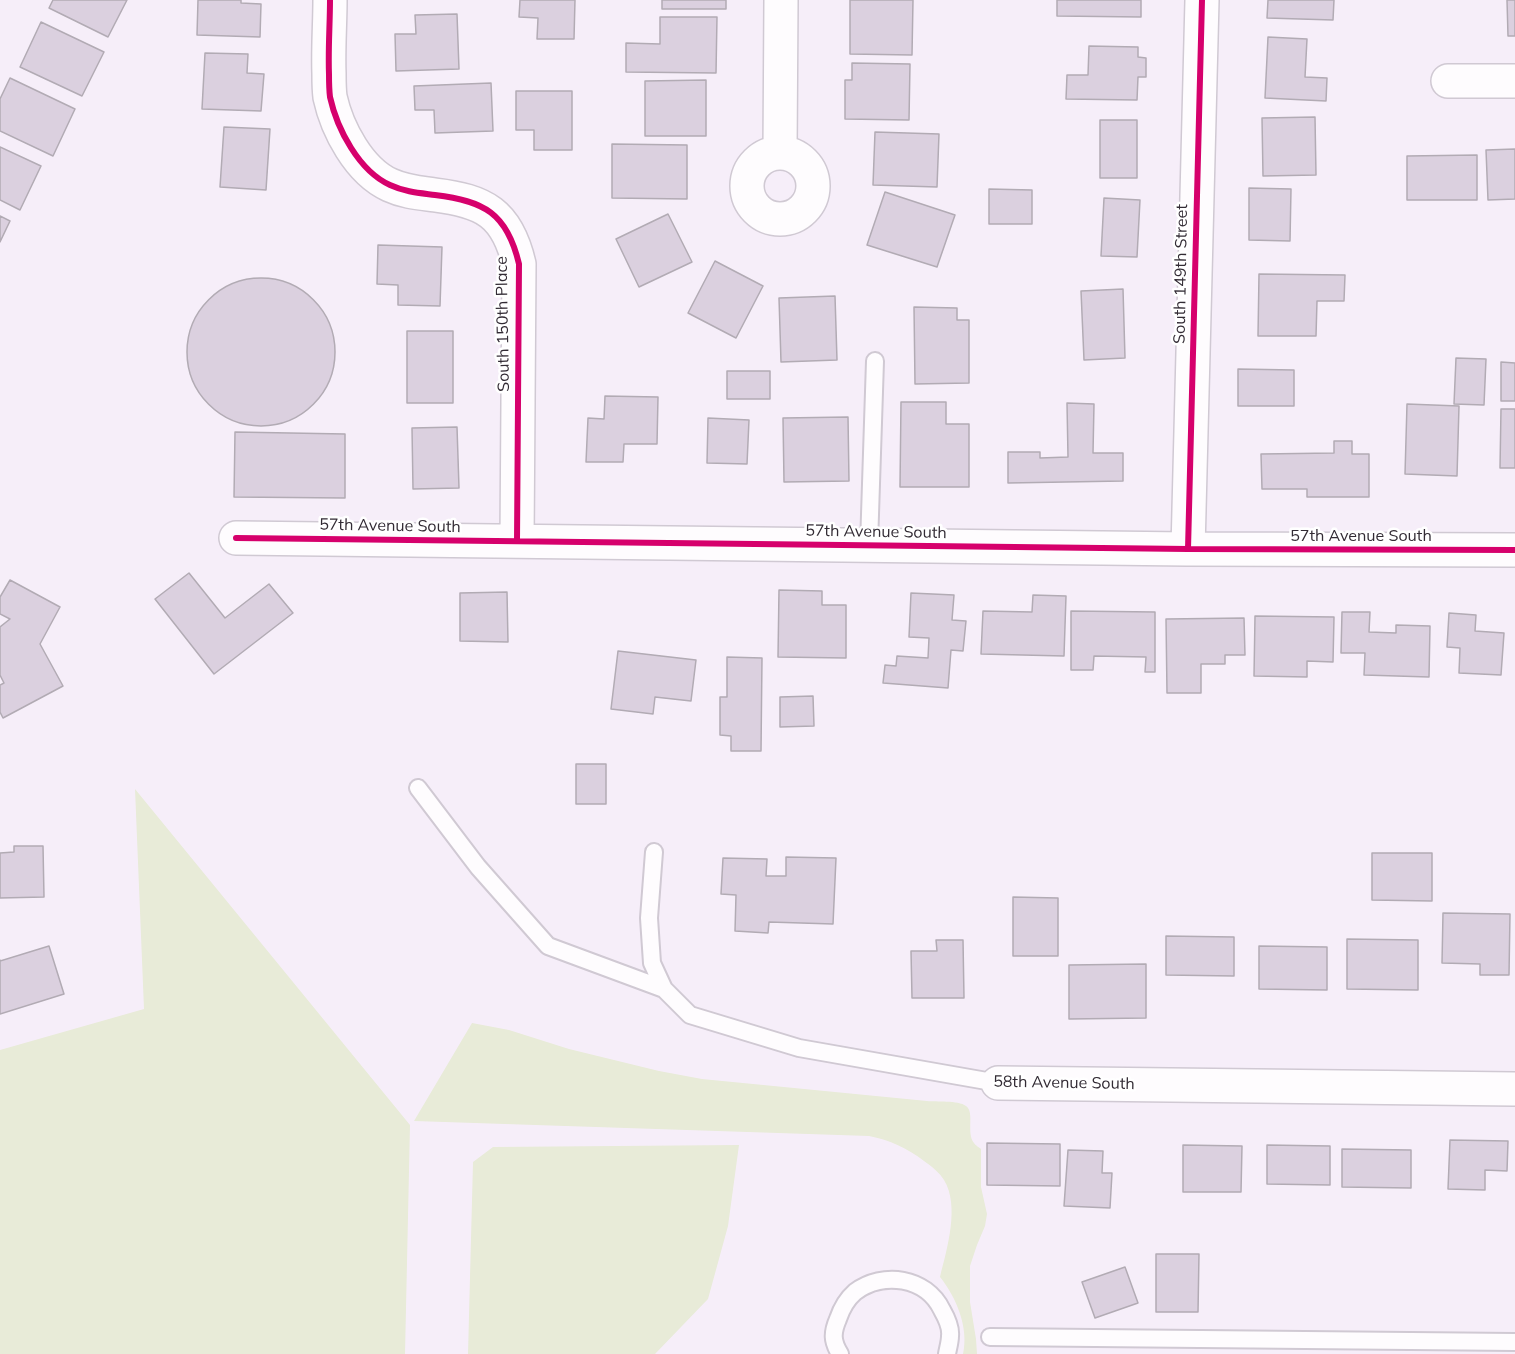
<!DOCTYPE html>
<style>
body{margin:0}
canvas{display:block;background:#f6eef9}
</style>
<canvas width="1515" height="1354"></canvas>
<script>
const ctx = document.querySelector('canvas').getContext('2d');
ctx.lineJoin = 'round';
function fill(path, color) {
  ctx.fillStyle = color;
  ctx.fill(path, 'evenodd');
}
function strokePath(path, color, width, dash) {
  ctx.strokeStyle = color;
  ctx.lineWidth = width;
  ctx.lineCap = dash ? 'butt' : 'round';
  ctx.setLineDash(dash || []);
  ctx.stroke(path);
}
function label(font, color, halo, rows, align = 'center') {
  ctx.font = font + ' Mulish,sans-serif';
  ctx.lineWidth = 5;
  ctx.setLineDash([]);
  ctx.textBaseline = 'middle';
  ctx.strokeStyle = halo;
  ctx.fillStyle = color;
  for (const [text, x, y, turn = 0] of rows) {
    ctx.save();
    ctx.translate(x, y);
    ctx.rotate((+turn || 0) * Math.PI / 180);
    ctx.textAlign = isNaN(turn) ? turn : align;
    if (halo) ctx.strokeText(text, 0, 0);
    ctx.fillText(text, 0, 0);
    ctx.restore();
  }
}
fill(new Path2D(`
 M135 789 410 1125 405 1354H0V1050L144 1009Z
 M472 1023 509 1030 569 1049 659 1071 702 1079 927 1101C936 1102 958 1100 966 1106 975 1112 966 1133 974 1143 975 1145 980 1148 981 1149V1187L987 1214 985 1226 977 1245 970 1266V1302L976 1339 977 1354H963C969 1327 956 1297 940 1277 947 1249 960 1206 944 1180 940 1173 931 1166 924 1161 907 1148 890 1140 869 1136L414 1121Z
 M739 1145 728 1226 708 1299 655 1354H468L473 1162 493 1147Z`), '#e8ebd8');
const building = new Path2D(`
 M53 0H127L108 37 49 8Z
 M198 0H241V3L261 4 260 37 197 35Z
 M520 0H575L574 39H537L538 18 519 17Z
 M662 0H726V9H662Z
 M850 0H913L912 55 850 54Z
 M1057 0H1141V17L1057 16Z
 M1268 0H1334L1333 20 1267 18Z
 M1507 0H1515V36H1508Z
 M457 14 459 69 396 71 395 34H416L415 15Z
 M660 17H717L716 73 626 72V43L660 44Z
 M41 22 104 52 82 96 20 67Z
 M1268 37 1307 39 1305 77 1327 78 1326 101 1265 98Z
 M1089 46 1138 47V57L1146 58V77H1138L1137 100 1066 99 1067 75H1088Z
 M205 53 248 54 247 73 264 74 261 111 202 109Z
 M852 63 910 64 909 120 845 119V80H852Z
 M10 78 75 109 53 156 0 131V99Z
 M706 80V136H645V81Z
 M491 83 493 131 435 133 434 110H415L414 86Z
 M516 91H572V150H534V130H516Z
 M1315 117 1316 175 1263 176 1262 118Z
 M1100 120H1137V178H1100Z
 M224 127 270 129 266 190 220 187Z
 M875 132 939 134 937 187 873 185Z
 M612 144 687 145V199L612 198Z
 M0 147 41 166 20 210 0 200Z
 M1515 149V199L1488 200 1486 150Z
 M1477 155V200H1407V156Z
 M1249 188 1291 189 1290 241 1249 240Z
 M989 189 1032 190V224H989Z
 M885 192 955 215 937 267 867 245Z
 M1104 198 1140 200 1137 257 1101 256Z
 M668 214 692 262 639 287 616 239Z
 M0 216 10 221 0 242Z
 M378 245 442 247 440 306 398 305V285L377 284Z
 M715 261 763 286 736 338 688 313Z
 M1259 274 1345 275 1344 301H1317L1316 336H1258Z
 M187 352a74 74 0 1 1 148 0a74 74 0 1 1-148 0Z
 M1123 289 1125 358 1084 360 1081 291Z
 M835 296 837 360 781 362 779 298Z
 M914 307 957 308V320H969V383L915 384Z
 M407 331H453V403H407Z
 M1456 358 1486 359 1484 405 1454 404Z
 M1501 362 1515 363V401H1501Z
 M1238 369 1294 370V406H1238Z
 M727 371H770V399H727Z
 M605 396 658 397 657 444H624L623 462H586L588 418 604 419Z
 M901 402H946V424H969V487H900Z
 M1067 403 1094 404 1093 453H1123V481L1008 483V452H1040V458L1068 457Z
 M1407 404 1459 406 1457 476 1405 474Z
 M1501 409H1515V468H1500Z
 M848 417 849 481 784 482 783 418Z
 M708 418 749 420 747 464 707 463Z
 M457 427 459 488 413 489 412 428Z
 M235 432 345 434V498L234 497Z
 M1334 441H1352V454H1369V497H1307V489H1262L1261 454 1334 453Z
 M189 573 225 618 269 584 293 613 214 674 155 599Z
 M10 580 60 607 40 644 63 686 3 718 0 712V685L4 683 0 675V627L10 619 0 614V597Z
 M779 590 822 591V605H846V658L778 657Z
 M507 592 508 642 460 641V593Z
 M911 593 954 595 952 620 966 621 963 651 951 650 948 688 883 683 885 665 896 666 897 656 928 658 929 638 909 637Z
 M1033 595 1066 596 1064 656 981 654 983 611 1032 612Z
 M1071 611 1155 612V672H1145L1146 657 1094 656 1093 670H1071Z
 M1342 612H1370L1369 632 1396 633V625L1430 626 1429 677 1364 675 1365 653H1341Z
 M1449 613 1476 615 1475 631 1504 633 1501 675 1459 673 1460 648 1447 647Z
 M1255 616 1334 617 1333 662 1307 661V677L1254 676Z
 M1244 618 1245 655H1225V664H1201V693H1167L1166 619Z
 M618 651 696 660 691 701 655 697 653 714 611 709Z
 M727 657 762 658 761 751H731V736L720 735V697H727Z
 M813 696 814 726 780 727V697Z
 M576 764H606V804H576Z
 M14 846H43L44 897 0 898V853L14 852Z
 M1372 853H1432V901L1372 900Z
 M786 857 836 858 833 924 769 922 768 933 735 931 736 895 721 894 723 858 767 859 766 876H786Z
 M1013 897 1058 898V956H1013Z
 M1443 913 1510 914 1509 975H1480V964L1442 963Z
 M1166 936 1234 937V976L1166 975Z
 M1347 939 1418 940V990L1347 989Z
 M936 940H963L964 998H912L911 951H937Z
 M49 946 64 994 0 1014V960V961Z
 M1259 946 1327 947V990L1259 989Z
 M1146 964V1018L1069 1019V965Z
 M1450 1140 1508 1141 1507 1171 1485 1170V1190L1448 1189Z
 M987 1143 1060 1144V1186L987 1185Z
 M1183 1145 1242 1146 1241 1192H1183Z
 M1267 1145 1330 1146V1185L1267 1184Z
 M1342 1149 1411 1150V1188L1342 1187Z
 M1068 1150 1103 1151 1102 1173H1112L1110 1208 1064 1206Z
 M1156 1254H1199L1198 1312H1156Z
 M1125 1267 1138 1303 1095 1318 1082 1282Z`);
fill(building, '#dbd0df');
strokePath(building, '#b2abb4', 1.5);
const lane = new Path2D(`
 M869 545 875 361
 M418 788 478 867 548 946 664 989
 M654 852 649 918 652 963 664 989 690 1015 799 1048 998 1083
 M990 1337 1515 1342
 M840 1354C832 1341 832 1333 838 1319 841 1310 847 1299 855 1292 883 1271 926 1277 942 1310 946 1317 951 1328 950 1336 950 1342 948 1348 947 1354`);
const street = new Path2D(`
 M330 0C330 24 328 49 329 74 329 81 329 89 330 97 337 129 359 171 390 185 405 192 420 193 435 195 484 201 507 213 519 264L517 541
 M1448 81H1515
 M747 186a33 33 0 1 1 66 0a33 33 0 1 1-66 0Z
 M780 153 781 0
 M236 538 1188 549 1515 550
 M1188 549 1202 0
 M998 1083 1515 1089`);
strokePath(lane, '#d0c9d3', 20);
strokePath(street, '#d0c9d3', 36);
strokePath(lane, '#fefcfe', 16);
strokePath(street, '#fefcfe', 33);
strokePath(new Path2D(`
 M330 0C330 24 328 49 329 74 329 81 329 89 330 97 337 129 359 171 390 185 405 192 420 193 435 195 484 201 507 213 519 264L517 541
 M236 538 1188 549 1515 550
 M1188 549 1202 0`), '#d6006c', 6);
label('16px', '#322b34', '#fff', [
 ["South 149th Street",1181,274,-89],
 ["South 150th Place",503,324,-91],
 ["57th Avenue South",390,526,1],
 ["57th Avenue South",876,532,1],
 ["57th Avenue South",1361,536],
 ["58th Avenue South",1064,1083,1]
]);
</script>
